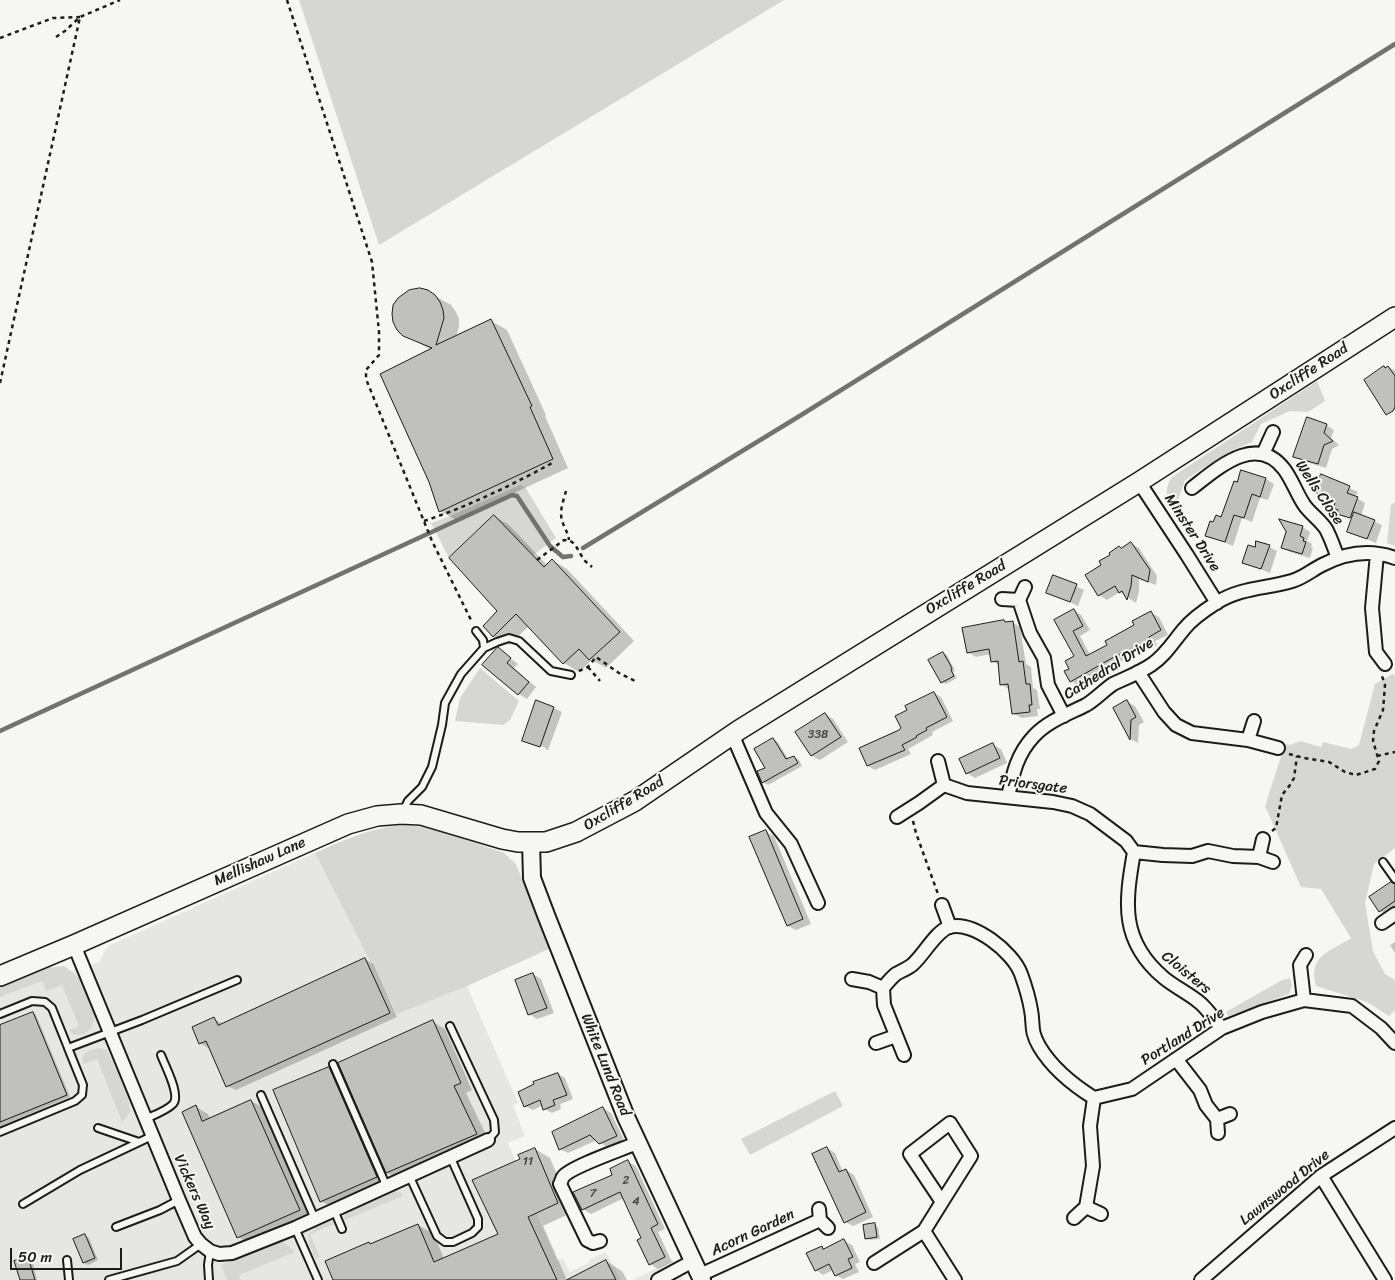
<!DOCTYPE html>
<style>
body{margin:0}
#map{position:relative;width:1395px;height:1280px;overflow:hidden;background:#f6f6f2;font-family:Sriracha,sans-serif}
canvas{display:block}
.scale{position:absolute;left:10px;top:1248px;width:112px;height:22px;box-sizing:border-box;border:2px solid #1c1c1c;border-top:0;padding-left:6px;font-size:15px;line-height:18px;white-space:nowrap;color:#1c1c1c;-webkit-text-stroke:4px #f6f6f2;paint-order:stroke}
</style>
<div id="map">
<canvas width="1395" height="1280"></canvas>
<div class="scale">50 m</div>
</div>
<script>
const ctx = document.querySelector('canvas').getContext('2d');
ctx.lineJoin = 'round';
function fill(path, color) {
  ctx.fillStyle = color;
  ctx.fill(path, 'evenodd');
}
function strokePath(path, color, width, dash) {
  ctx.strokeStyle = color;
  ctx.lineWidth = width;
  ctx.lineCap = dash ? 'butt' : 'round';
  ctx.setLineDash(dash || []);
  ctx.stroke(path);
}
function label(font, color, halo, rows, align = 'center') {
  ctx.font = font + ' Sriracha,sans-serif';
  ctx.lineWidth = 4;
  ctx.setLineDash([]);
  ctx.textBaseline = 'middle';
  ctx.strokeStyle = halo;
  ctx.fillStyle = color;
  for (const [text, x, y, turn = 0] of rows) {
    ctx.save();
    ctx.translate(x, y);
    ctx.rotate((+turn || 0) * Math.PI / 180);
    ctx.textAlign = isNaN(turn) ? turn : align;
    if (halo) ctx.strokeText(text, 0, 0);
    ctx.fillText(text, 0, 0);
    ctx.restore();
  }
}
fill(new Path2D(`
 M315 853 397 1013 467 986 518 1103 513 1106 525 1136 508 1143 521 1173 519 1174 557 1260 563 1258 570 1272 590 1262 589 1260 606 1252 621 1280H0V986L47 968 64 966 72 971 99 962 108 946Z
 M673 1260 683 1279 681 1280H633Z`), '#e6e6e2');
fill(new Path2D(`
 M299 0H784L379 245Z
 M1317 381 1325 401 1308 412 1290 411 1261 424 1252 442 1231 451 1185 480 1178 500V510L1180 519 1185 526 1192 530 1190 536C1177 517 1157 499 1172 477Z
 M520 485 525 487 556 538 533 555 494 515 449 558 431 523 443 519Z
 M1395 502V546L1387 543 1391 505Z
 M480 668 519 701 510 720 503 725 455 721 460 698Z
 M1393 674 1395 676V848L1374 864 1365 903 1373 951 1385 974 1395 980V1010L1389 1016 1367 1002 1316 986C1308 954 1329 953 1351 938L1321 889 1301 887 1265 806 1285 744 1290 745 1300 741 1321 747 1323 742 1351 749 1359 745 1375 684Z
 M404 825 422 827 470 841 504 853 516 864 549 949 467 986 397 1014 315 853C344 840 372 827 404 825Z
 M64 966 81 980 95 1016 92 1027 85 1034 74 1035 69 1030 79 1026 62 985 46 991 42 981 0 997V986L47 968Z
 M1290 978 1292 986 1289 994 1228 1016 1226 1012 1282 980Z
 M99 1048 107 1050C113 1064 129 1095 130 1109 130 1115 126 1118 122 1122L97 1059 83 1064V1055L90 1050Z
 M835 1091 843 1106 750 1155 741 1139Z
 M395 1191 401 1193 403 1196 345 1220 344 1218 346 1213Z
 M330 1221 334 1224 310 1234 320 1257 316 1259 309 1244 308 1234 324 1222Z
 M276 1241 285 1243 295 1252 239 1275 241 1280H227L221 1265Z`), '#d6d6d2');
fill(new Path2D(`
 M428 292 451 305 456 312 459 319V327L456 337 491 321 507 330 546 415 545 416 568 468 456 520 440 511 432 350 404 335Z
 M1389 367 1395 371V410L1391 412 1383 408 1386 369Z
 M1326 425 1334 430 1331 438 1339 445 1332 449 1326 468 1303 461 1295 456Z
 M1242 471 1266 479 1274 484 1268 500 1260 498 1252 522 1242 518 1233 546 1207 535 1214 523 1222 518Z
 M1322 476 1358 492 1355 497 1365 503 1361 516 1382 525 1376 543 1349 531 1353 519 1345 514 1344 516 1346 518 1338 513 1339 510 1336 504 1322 497 1323 496 1316 491Z
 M494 516 509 525 547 565 552 560 567 569 634 641 606 668 592 660 579 672 564 663 529 626 509 645 494 636 498 611Z
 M1302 527 1310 532 1307 541 1312 544 1311 547 1313 548 1310 558 1290 552 1282 547Z
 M1131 543 1139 548 1157 576 1156 585 1139 579V591L1136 603 1120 592 1107 600 1099 595 1103 565 1120 547 1123 549Z
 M1269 547 1277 551 1270 573 1244 562 1255 548Z
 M1054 576 1084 590 1078 606 1047 592Z
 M1074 611 1081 615 1090 630 1080 636 1090 655 1109 645 1151 613 1159 617 1168 635 1155 641 1157 645 1122 661 1079 686 1071 681V669L1075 657 1056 621Z
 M1004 621 1007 623 1012 622 1020 627 1026 664 1031 667 1033 688 1037 690 1040 709H1037L1038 716 1022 718 1014 714 1010 690 1002 685 999 665 992 661 991 654 976 657 968 652Z
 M498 649 518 664 514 668 536 687 527 699 519 694Z
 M943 653 947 655 955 671 953 672 957 678 946 684 942 682Z
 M934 693 941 697 953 721 932 732 933 735 908 749 911 754 875 770 868 766 861 748 903 728Z
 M1127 702 1135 706 1144 722 1139 725 1138 743 1131 739 1115 709Z
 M554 708 562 712 548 750H546V748L530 742V744L523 740Z
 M825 714 833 719 848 742 820 760 812 756Z
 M773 739 778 742 788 759 794 757 799 760 802 766 768 785 763 782Z
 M993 745 1001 749 1007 763 975 778 967 773Z
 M766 832 774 836 811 924 796 930 788 926Z
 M1395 886V910L1388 916 1380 911Z
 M1395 942V953L1390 945Z
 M365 959 373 964 397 1017 236 1090 227 1086 210 1047 208 1048 200 1043 214 1019 223 1024Z
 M533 974 541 979 554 1013 537 1019 529 1014Z
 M33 1013 36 1015 70 1097 0 1126V1027Z
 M433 1022 445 1029 472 1090 466 1093 489 1141 400 1180 387 1173 340 1063Z
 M329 1068 341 1075 389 1184 334 1208 321 1201Z
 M558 1074 565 1078 573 1099 560 1104 561 1109 552 1113 544 1109 543 1105 533 1110 525 1106Z
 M251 1101 264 1108 311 1217 251 1244 238 1237 196 1107 208 1114 210 1119Z
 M603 1108 611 1113 624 1140 608 1148 597 1140 568 1153 560 1149Z
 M827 1148 835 1153 843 1172 846 1170 854 1175 873 1217 853 1226 845 1222Z
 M535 1149 550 1158 573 1212 543 1226 567 1280H334L371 1245 418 1225 434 1234 444 1259 499 1235 522 1159Z
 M628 1162 636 1166 665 1229 658 1232 672 1262 658 1269 650 1264 643 1239 624 1198 591 1214 583 1209Z
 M874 1225 878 1227 880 1239 870 1240 866 1238Z
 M85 1236 89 1238 98 1260 88 1265 84 1263Z
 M844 1241 852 1245 860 1262 855 1264 859 1272 843 1279 836 1275 833 1270 823 1275 816 1270 822 1247 825 1249Z
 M28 1258 32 1260 37 1280H21Z
 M606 1261 622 1271 627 1280H570Z`), '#0003');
strokePath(new Path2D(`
 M583 548 798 417 1395 44
 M0 731 512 495 517 496 550 546 563 557 571 556`), '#727271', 4.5);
const building = new Path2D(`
 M420 288 428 290 435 295 440 302 443 310 444 318 436 345 491 319 532 406 530 407 553 459 439 512 429 482 380 374 432 348 403 336 397 330 393 322 392 314 393 305 398 298 409 290Z
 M1384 366 1385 368 1388 366 1395 376V407L1393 411 1386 415 1364 380Z
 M1307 417 1327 424 1324 433 1333 441 1324 445 1318 464 1293 457Z
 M1241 470 1266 478 1260 497 1252 494 1244 518 1234 515 1225 542 1205 536 1210 521 1213 522 1216 515 1221 517 1234 481 1237 482Z
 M1321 474 1350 486 1347 493 1358 497 1350 518 1337 514 1338 510 1333 508 1335 503 1321 498 1322 495 1314 492Z
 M1354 512 1375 520 1367 539 1347 532Z
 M494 515 544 567 552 559 620 632 589 660 579 649 563 664 516 614 493 637 483 626 497 611 449 558Z
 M1279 519 1303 526 1300 536 1304 538 1303 541 1306 542 1302 554 1281 548 1286 532Z
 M1256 541 1270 545 1261 569 1242 563 1248 545 1255 547Z
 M1131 542 1150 570 1148 582 1132 575 1131 586 1127 600 1122 591 1119 593 1115 586 1098 596 1085 575 1101 565 1099 561 1110 555 1109 553 1119 546 1121 548Z
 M1053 575 1077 584 1070 602 1046 593Z
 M1074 609 1083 626 1073 631 1086 656 1107 645 1105 641 1134 625 1132 621 1151 611 1161 630 1149 637 1151 641 1114 657 1070 682 1064 671 1069 669 1065 661 1074 656 1054 620Z
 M1004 620 1005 622 1013 621 1019 662 1023 661 1026 684H1030L1032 705H1029L1030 712 1012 714 1008 684 1000 685 998 661 991 662 989 649 967 653 962 628Z
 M498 647 511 658 507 663 529 682 518 695 482 665Z
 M943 652 952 668 951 670 954 676 941 683 928 660Z
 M934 692 947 717 926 728 927 730 916 736 917 737 902 745 905 750 867 766 859 748 899 730 901 728 895 716 907 710 905 706Z
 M536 700 554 707 540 747 522 741Z
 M1127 700 1136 717 1131 720 1130 740 1113 708Z
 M825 713 841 737 811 756 795 732Z
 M773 738 786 759 794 756 798 763 762 783 757 771 765 768 754 749Z
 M993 743 1000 758 966 774 959 759Z
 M766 830 803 919 787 926 749 837Z
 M1391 882 1395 884V901L1379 912 1369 897Z
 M365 958 390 1013 226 1087 206 1041 199 1044 192 1027 214 1017 218 1025Z
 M533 973 547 1008 528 1015 515 980Z
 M33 1012 67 1095 0 1122V1025Z
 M433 1020 461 1083 454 1086 477 1134 386 1173 338 1063Z
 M329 1067 377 1177 320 1202 273 1090Z
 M558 1073 567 1095 553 1100 555 1105 543 1110 540 1100 524 1107 518 1092 534 1084 533 1082Z
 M251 1100 300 1210 237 1238 182 1112 196 1105 202 1121Z
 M603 1107 617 1136 599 1144 590 1135 559 1150 552 1132Z
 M827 1147 839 1172 846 1169 866 1212 844 1223 812 1154Z
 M535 1148 558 1203 528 1217 557 1280H333L325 1261 369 1242 370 1244 418 1224 434 1262 498 1234 472 1180 520 1159 518 1155Z
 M628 1160 658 1224 651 1228 665 1257 649 1265 637 1240 641 1238 620 1192 582 1210 573 1192 612 1175 610 1169Z
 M875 1223 877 1237 865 1239 863 1225Z
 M85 1234 95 1258 83 1263 73 1239Z
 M844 1239 853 1257 848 1259 852 1268 835 1276 829 1264 815 1271 806 1253 822 1246 823 1249Z
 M28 1257 35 1280H20L14 1261Z
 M606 1260 616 1280H567Z`);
fill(building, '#c0c0bd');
strokePath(building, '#1c1c1c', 1);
const service = new Path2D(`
 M484 648 497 642 509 638 519 641 551 671 571 675
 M402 813 408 801 422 787 432 767 442 725 445 703 461 674 484 648 483 640 476 631
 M1383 862 1395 879
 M0 1014 32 1001 45 1002 52 1008 68 1048 142 1020 237 980
 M450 1026 494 1120 495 1132 488 1140
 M333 1064 386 1185
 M261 1095 315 1219
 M145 1119C154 1115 166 1111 173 1104 181 1095 165 1066 161 1055
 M98 1128 139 1142
 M0 1132 75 1101 82 1095 83 1085 68 1048
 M409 1175 437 1236 445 1242H453L472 1233 478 1227V1219L450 1156
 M23 1204 80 1170 152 1136
 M334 1210 342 1229
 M116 1227 160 1210 179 1200
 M295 1228 318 1280
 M67 1260 69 1280
 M109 1280 177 1261 201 1244
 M209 1280 208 1265 210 1251`);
const minor = new Path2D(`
 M1263 454 1273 432
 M1139 482 1187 555 1217 603
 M1192 488C1218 468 1256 433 1284 469 1293 481 1297 495 1305 506 1311 514 1320 520 1326 529 1331 538 1334 548 1338 558
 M1377 554 1372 608 1376 652 1385 664
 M1025 587 1019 600 1030 633 1044 658 1048 685 1064 716
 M1002 599 1019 600
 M1138 672 1164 712 1176 725 1192 733 1248 740 1278 748
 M732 734 766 813 791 844 818 903
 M1248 740 1254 721
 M938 761 944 785
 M1008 797C1013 773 1017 754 1034 736 1048 721 1068 714 1086 705 1096 699 1104 690 1113 684 1126 678 1139 673 1151 665 1165 656 1173 642 1184 629 1192 619 1205 610 1216 603 1242 587 1265 589 1292 581 1303 578 1312 570 1322 565 1345 553 1370 549 1395 558
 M897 817 919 803 944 785 967 793 1053 802 1072 806 1090 814 1126 841 1134 852
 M1134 852C1125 903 1120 941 1164 978 1175 987 1188 993 1199 1002 1208 1009 1214 1020 1222 1028
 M1134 852 1163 855 1192 856 1208 851 1233 856 1259 857 1273 862
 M1259 857 1263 839
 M942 905 950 927
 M1382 923 1395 914
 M74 945 179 1200 195 1237 201 1244 210 1251 219 1254 232 1253 295 1228 488 1140
 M852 979 869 982 883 988
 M1304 1000 1300 965 1306 955
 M876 1043 896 1036
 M904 1055 884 1005 883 988C887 983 891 978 896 974 901 971 907 969 912 965 924 955 935 932 949 927 973 920 1013 952 1021 974 1025 985 1029 998 1031 1010 1034 1026 1030 1030 1039 1046 1052 1068 1073 1085 1094 1098
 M1176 1059 1200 1090 1206 1105 1217 1119
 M1094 1098 1132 1089 1222 1028 1262 1012 1304 1000 1352 1006 1381 1028 1395 1043
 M1217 1119 1218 1133
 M1217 1119 1230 1114
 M1321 1176 1385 1280
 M1086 1207 1093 1166 1090 1126 1094 1098
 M1086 1207 1101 1214
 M819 1209 820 1220 828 1228
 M1074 1218 1086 1207
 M924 1231 955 1280
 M600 1241 593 1243 587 1240 560 1184C561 1183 562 1178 563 1177 570 1167 623 1149 637 1143
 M874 1263 924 1231 942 1202 910 1154 950 1123 971 1156 942 1202
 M700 1275 820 1220
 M658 1280 693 1261
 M1201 1280 1321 1176 1395 1128`);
const tertiary = new Path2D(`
 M531 842 532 878 546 915 626 1117 702 1280`);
const secondary = new Path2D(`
 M0 976 74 945 348 824 377 816 401 814 421 815 502 839 518 842H546L576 832 635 801 739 730 1139 482 1395 317`);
strokePath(service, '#1c1c1c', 10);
strokePath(minor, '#1c1c1c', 16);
strokePath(tertiary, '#1c1c1c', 20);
strokePath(secondary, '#1c1c1c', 22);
strokePath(new Path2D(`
 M287 0 372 262 379 332V355L366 370V379L432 541 472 622
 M56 37 65 31 80 17 120 0
 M0 38 53 18 80 17
 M0 383 80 17
 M566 491C564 499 559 511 562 520 564 528 568 532 569 540
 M424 521C467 507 514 484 554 462
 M537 560 564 540C576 540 577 550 583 558 585 562 589 564 592 567
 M588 667 600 681
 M579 671 588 667 596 657 619 673 635 681
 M1289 754 1304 758 1329 762 1345 772 1356 775 1375 769 1379 761 1373 741 1374 731 1383 710 1385 685 1382 676
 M1377 756 1395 752
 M913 821 916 833 938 894
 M1272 831 1276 828 1282 795 1290 785 1294 778 1297 756`), '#1c1c1c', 2.5, [4, 4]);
strokePath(service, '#f6f6f2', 6);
strokePath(minor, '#f6f6f2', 12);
strokePath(tertiary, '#f6f6f2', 16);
strokePath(secondary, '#f6f6f2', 19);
label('12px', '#454544', null, [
 ["338",818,735],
 ["11",528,1162],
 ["2",626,1181],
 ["7",593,1194],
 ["4",636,1202]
]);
label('15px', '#1c1c1c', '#f6f6f2', [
 ["Oxcliffe Road",1309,372,-33],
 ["Wells Close",1319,493,56],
 ["Minster Drive",1192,533,57],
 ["Oxcliffe Road",966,588,-31],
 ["Cathedral Drive",1109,669,-32],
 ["Priorsgate",1033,785,7],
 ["Oxcliffe Road",624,804,-31],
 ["Mellishaw Lane",260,862,-24],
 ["Cloisters",1186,973,39],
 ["Portland Drive",1183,1037,-32],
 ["White Lund Road",605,1065,68],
 ["Lawnswood Drive",1285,1188,-39],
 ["Vickers Way",194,1192,66],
 ["Acorn Garden",753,1233,-25]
]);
</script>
